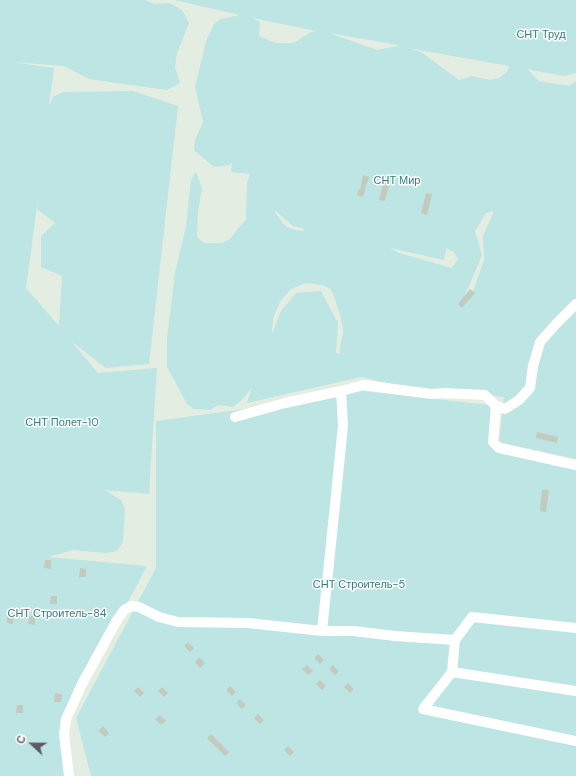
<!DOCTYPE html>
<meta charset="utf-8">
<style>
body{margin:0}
#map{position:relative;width:576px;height:776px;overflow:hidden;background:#e4ede1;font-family:"DM Sans",sans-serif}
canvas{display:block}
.north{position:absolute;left:12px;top:724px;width:40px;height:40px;-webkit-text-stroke:3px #fff;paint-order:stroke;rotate:292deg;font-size:11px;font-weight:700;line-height:16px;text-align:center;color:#5e5a62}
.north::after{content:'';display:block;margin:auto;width:14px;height:18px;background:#5e5a62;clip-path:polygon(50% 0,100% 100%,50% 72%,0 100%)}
</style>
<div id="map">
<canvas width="576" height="776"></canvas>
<div class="north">С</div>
</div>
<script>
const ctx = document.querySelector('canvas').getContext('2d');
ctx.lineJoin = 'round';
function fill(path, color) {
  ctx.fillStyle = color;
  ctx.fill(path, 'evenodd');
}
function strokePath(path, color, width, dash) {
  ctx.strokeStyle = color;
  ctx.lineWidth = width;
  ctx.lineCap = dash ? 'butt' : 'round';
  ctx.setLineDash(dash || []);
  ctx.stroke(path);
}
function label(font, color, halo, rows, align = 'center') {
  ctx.font = font + ' "DM Sans",sans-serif';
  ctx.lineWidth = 3;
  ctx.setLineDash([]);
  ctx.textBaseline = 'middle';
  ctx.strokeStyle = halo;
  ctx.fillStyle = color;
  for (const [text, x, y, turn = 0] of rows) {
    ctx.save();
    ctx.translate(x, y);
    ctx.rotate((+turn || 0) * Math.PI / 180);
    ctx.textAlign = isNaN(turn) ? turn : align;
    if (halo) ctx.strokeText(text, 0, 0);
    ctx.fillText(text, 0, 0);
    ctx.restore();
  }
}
fill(new Path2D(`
 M0 0H145L155 4 170 3 182 10 189 23 177 53 175 67 180 83 167 90 89 79 64 66 11 62 54 68 49 106 53 97 63 92 133 91 178 106 149 364 106 368 71 341 98 373 157 368 149 494 105 490 121 500 125 509 123 542 117 551 106 553 73 550 48 557 147 566 66 719 68 776H0ZM38 199 37 209 55 223 41 236V267L62 276 59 326 26 288Z
 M174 0H576V73L564 76 527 69 539 81 569 86 576 81V459L499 442 504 397 405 387 361 377 247 403 252 387 245 397 233 407 218 405 210 410 194 409 187 404 167 367V339L175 273 186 226 191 180 196 172 202 188 198 212 197 237 204 243H222L230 239 246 219 247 183 250 174 231 172 232 162 230 165 214 167 194 150 195 140 203 122 195 87 206 41 214 24 221 19 240 15ZM252 18 316 31 311 32 294 43H275L259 36 260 22ZM329 33 398 45V46L377 50ZM408 48 509 66 507 72 499 78 490 80 472 76 459 80 421 52ZM275 210 293 226 304 229 303 231C285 229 285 226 275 212ZM494 211 483 236 484 260 472 294 463 300 482 255 475 231 486 213ZM390 248 444 260 446 248 454 252 458 259 452 268 399 253ZM306 283C313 284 324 284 330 289 334 293 343 323 343 329 344 337 338 344 340 354L336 353 338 323 321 291 296 293 281 311 272 334 273 318 280 302 291 289Z
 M362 391 490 405 492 447 576 470V776H91L76 718 156 568V421L334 397Z`), '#bde5e4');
fill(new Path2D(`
 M363 175 369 177 368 182H367L363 197 357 195 358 190H360Z
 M384 180 390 182 385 201 379 200Z
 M426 193 432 194 427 215 421 213Z
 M470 289 475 293 462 308 458 304Z
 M537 432 558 437 557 443 536 438Z
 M542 490H549L546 512 540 511Z
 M45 560H51V569L44 568Z
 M80 568 86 569V577H79Z
 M51 596H57V604H50Z
 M7 615H14L13 624 7 623Z
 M29 616H35V625L28 624Z
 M188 642 194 648 190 652 184 646Z
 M318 654 324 660 320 664 314 658Z
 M199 657 205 663 200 668 195 662Z
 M307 665 313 671 308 675 302 669Z
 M333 665 339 671 335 675 329 669Z
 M320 680 326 686 322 690 316 684Z
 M348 683 354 689 350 693 344 687Z
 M230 686 236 692 232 696 226 690Z
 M138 687 144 693 140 697 134 691Z
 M162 687 168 693 164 697 158 691Z
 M55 693 62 694 61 702H54Z
 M240 699 246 705 242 709 236 703Z
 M17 705H23V713H16Z
 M258 714 264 720 260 724 254 718Z
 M160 715 166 721 161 725 155 719Z
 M103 726 109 733 105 737 99 731Z
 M211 734 229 752 225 756 207 738Z
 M288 746 294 752 290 756 284 750Z`), '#c3cbbf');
strokePath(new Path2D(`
 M496 406 505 409 519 400 530 388 533 366 540 342 556 324 576 304
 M235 417 285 403 341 391
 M576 628 472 617 455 640 452 672 423 709 576 741
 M322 631 336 495 343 425 341 391 363 385 432 394 445 393 485 395 496 406 493 442 499 448 576 465
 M452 672 576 691
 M69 776 64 734 66 719 82 684 117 620 124 610 131 606 139 607 159 617 178 622 248 623 322 631H353L395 636 455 640`), '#fff', 10);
label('11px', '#337e80', '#fff', [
 ["СНТ Труд",541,35],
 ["СНТ Мир",397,181],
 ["СНТ Полет-10",62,423],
 ["СНТ Строитель-5",359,585],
 ["СНТ Строитель-84",57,614]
]);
</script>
